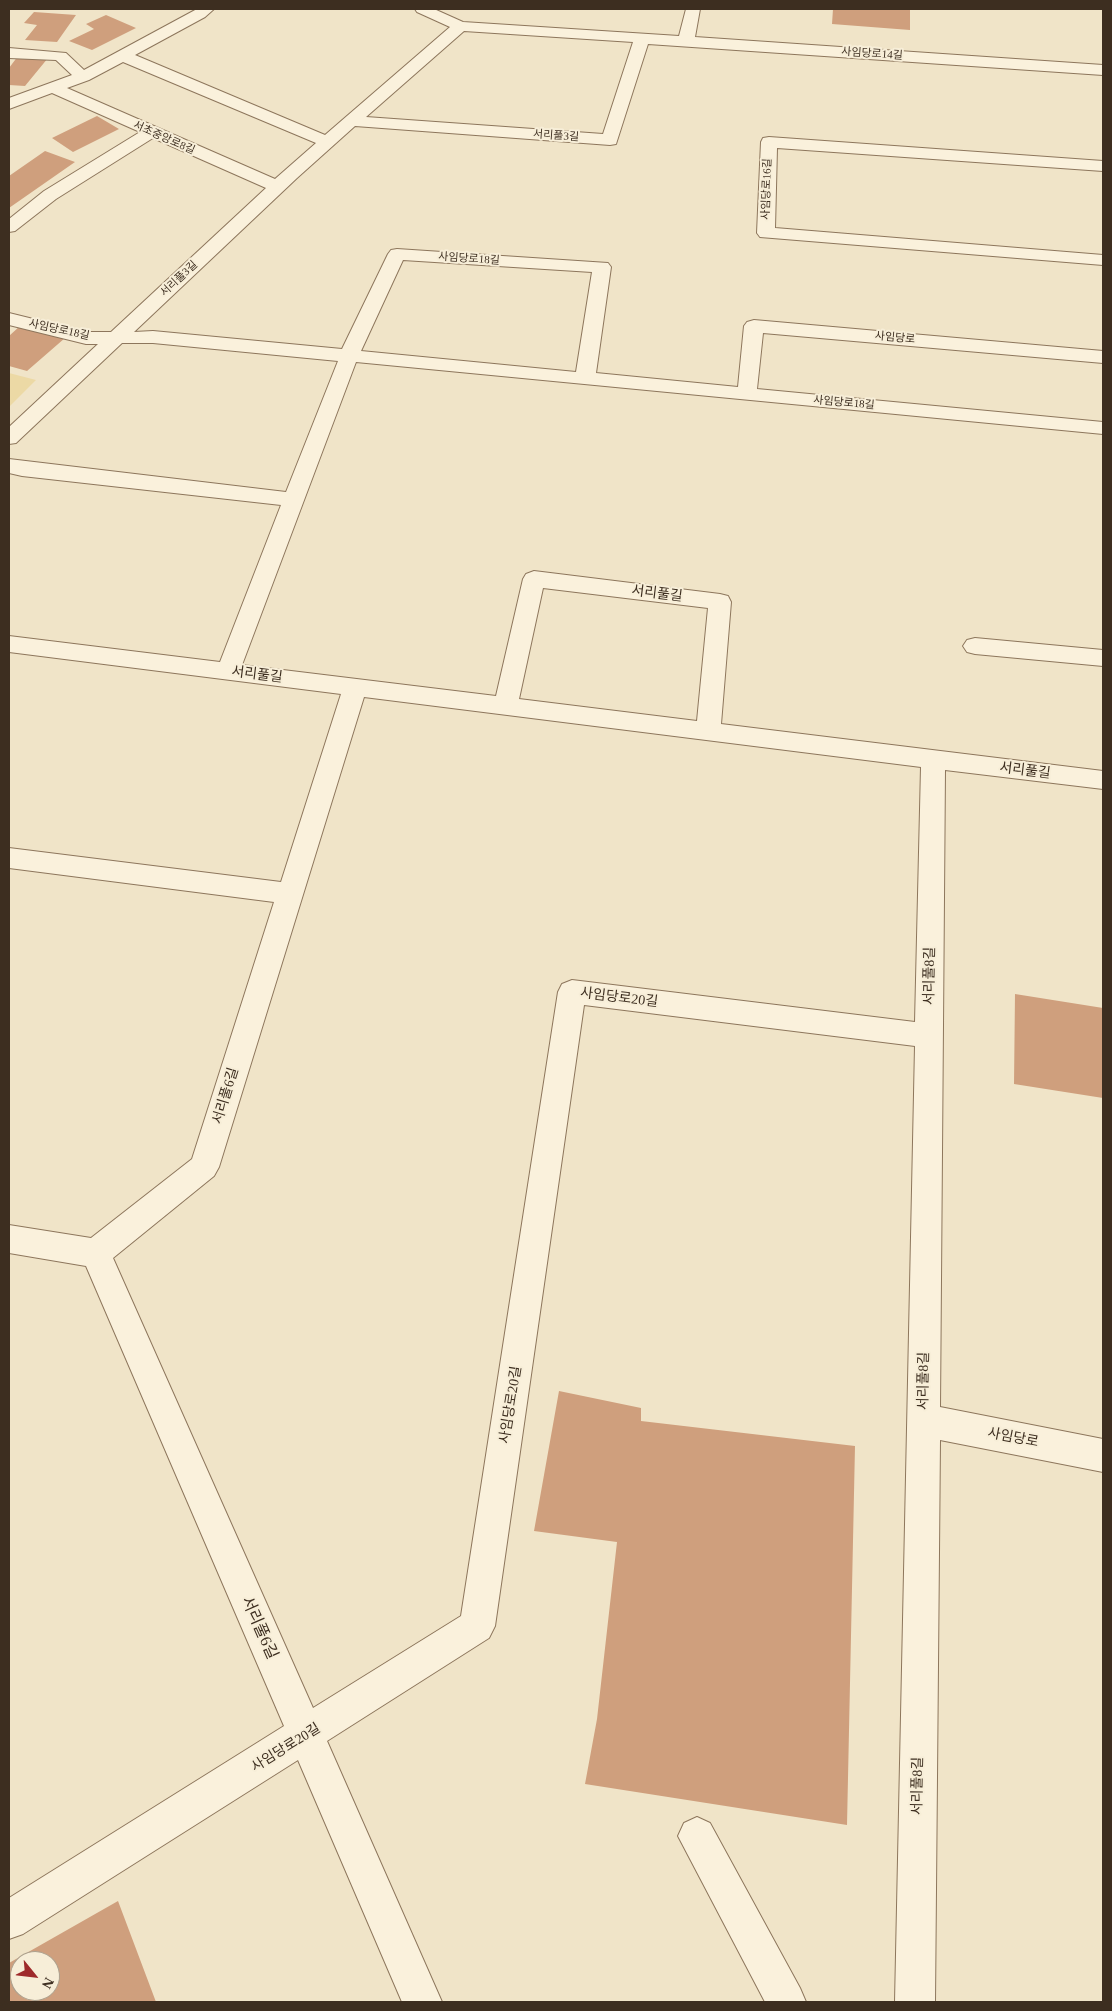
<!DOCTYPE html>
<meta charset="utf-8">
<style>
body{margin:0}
#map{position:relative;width:1112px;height:2011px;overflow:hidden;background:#f0e4c8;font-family:"Times New Roman",serif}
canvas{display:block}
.frame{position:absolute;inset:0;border:10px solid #3d2e20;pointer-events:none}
.north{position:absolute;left:10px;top:1951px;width:50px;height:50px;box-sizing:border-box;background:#f7eed8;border:1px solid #ada18e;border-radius:50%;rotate:119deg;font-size:14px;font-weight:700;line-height:20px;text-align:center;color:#3d2e20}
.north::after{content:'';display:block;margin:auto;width:18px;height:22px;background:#9e2a2b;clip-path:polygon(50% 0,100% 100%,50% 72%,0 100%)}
</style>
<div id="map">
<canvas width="1112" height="2011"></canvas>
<div class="frame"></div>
<div class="north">N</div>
</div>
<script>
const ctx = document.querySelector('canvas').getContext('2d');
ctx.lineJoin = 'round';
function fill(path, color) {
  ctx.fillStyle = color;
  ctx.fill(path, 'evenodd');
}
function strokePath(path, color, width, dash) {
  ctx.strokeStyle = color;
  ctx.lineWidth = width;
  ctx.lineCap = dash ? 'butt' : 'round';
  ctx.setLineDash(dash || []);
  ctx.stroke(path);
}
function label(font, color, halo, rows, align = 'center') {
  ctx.font = font + ' "Times New Roman","Noto Sans KR",serif';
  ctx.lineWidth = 4;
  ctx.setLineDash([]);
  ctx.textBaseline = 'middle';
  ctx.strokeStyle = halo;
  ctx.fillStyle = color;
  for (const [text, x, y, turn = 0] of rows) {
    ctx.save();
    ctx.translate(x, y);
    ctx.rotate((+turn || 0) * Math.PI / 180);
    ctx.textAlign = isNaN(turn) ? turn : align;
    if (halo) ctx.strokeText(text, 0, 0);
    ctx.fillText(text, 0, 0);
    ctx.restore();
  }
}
fill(new Path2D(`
 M9 373 36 380 9 407Z`), '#ecd9a5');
fill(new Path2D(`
 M833 9H910V30L832 24Z
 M34 12 76 15 57 42 25 40 37 25 24 23Z
 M106 15 136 28 92 50 69 41 94 29 86 24Z
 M18 56 48 58 25 86 9 85V68Z
 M97 116 119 129 73 152 52 138Z
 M45 151 75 162 9 208V176Z
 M20 326 65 338 27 371 9 366V336Z
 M1015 994 1103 1008V1098L1014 1084Z
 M559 1391 641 1408V1421L855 1446 847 1825 585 1784 597 1719 617 1542 534 1531Z
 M118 1901 156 2002H9V1963ZM20 1961H50V1991H20Z`), '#cf9f7d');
const minor = new Path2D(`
 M197 9H214L205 17 135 55 325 135 450 27 417 12 415 9H434L463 22 679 36 686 9H700L695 37 1103 65V75L648 44 616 144 610 145 355 126 297 178 134 332 153 331 342 349 388 254 391 250 397 249 608 263 611 267 596 373 738 387 744 326 747 322 754 320 1103 351V363L763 333 757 389 1103 422V434L356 362 242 665 496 696 523 579 526 574 534 571 720 594 728 596 731 602 721 724 1103 771V789L945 770 940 1407 1103 1439V1472L940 1440 935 2002H895L915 1046 584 1005 495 1626 489 1638 327 1741 442 2002H402L298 1760 23 1934 9 1939V1898L284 1726 86 1266 9 1253V1225L91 1238 192 1159 274 902 9 868V848L281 882 341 694 9 652V636L220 662 281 505 22 476 9 473V459L286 492 338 361 153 343H122L16 443 9 444V427L98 344H86L9 325V313L86 332H111L266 188 153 138 56 199 15 231 9 232V219L44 191 140 132 52 93 9 109V98L72 75 56 60 9 58V48L66 53 84 70ZM464 31 633 42 603 134 366 117ZM123 62 316 143 275 179 67 88 89 80ZM403 260 592 272 576 372 361 351ZM543 588 708 608 697 721 519 699ZM364 697 921 767 915 1022 572 980 562 984 558 992 461 1616 313 1708 113 1258 214 1176 219 1167Z
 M769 137 1103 161V171L777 148 775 228 1103 255V265L760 237 757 233 761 142 763 138Z
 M975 638 1103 650V666L975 654 967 652 963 646 967 640Z
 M697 1817 710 1823 800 1988 806 2002H765L678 1836 684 1823Z`);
strokePath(minor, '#8d765c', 2);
fill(minor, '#faf1dc');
label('11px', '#3d2e20', '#f7eed8', [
 ["사임당로14길",872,54,4],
 ["서리풀3길",556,136,4],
 ["서초중앙로8길",164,138,24],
 ["사임당로16길",767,189,-88],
 ["사임당로18길",469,259,4],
 ["서리풀3길",179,279,-43],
 ["사임당로18길",59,330,12],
 ["사임당로",895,338,5],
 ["사임당로18길",844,403,5]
]);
label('14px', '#3d2e20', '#f7eed8', [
 ["서리풀길",657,594,7],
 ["서리풀길",257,675,7],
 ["서리풀길",1025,771,7],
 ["서리풀8길",930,976,-89],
 ["사임당로20길",619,998,7],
 ["서리풀6길",226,1096,-73],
 ["서리풀8길",924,1381,-89],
 ["사임당로20길",511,1405,-81],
 ["사임당로",1013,1438,11],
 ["사임당로20길",286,1748,-32],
 ["서리풀8길",918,1786,-89]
]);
label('16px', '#3d2e20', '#f7eed8', [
 ["서리풀6길",259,1628,66]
]);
</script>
